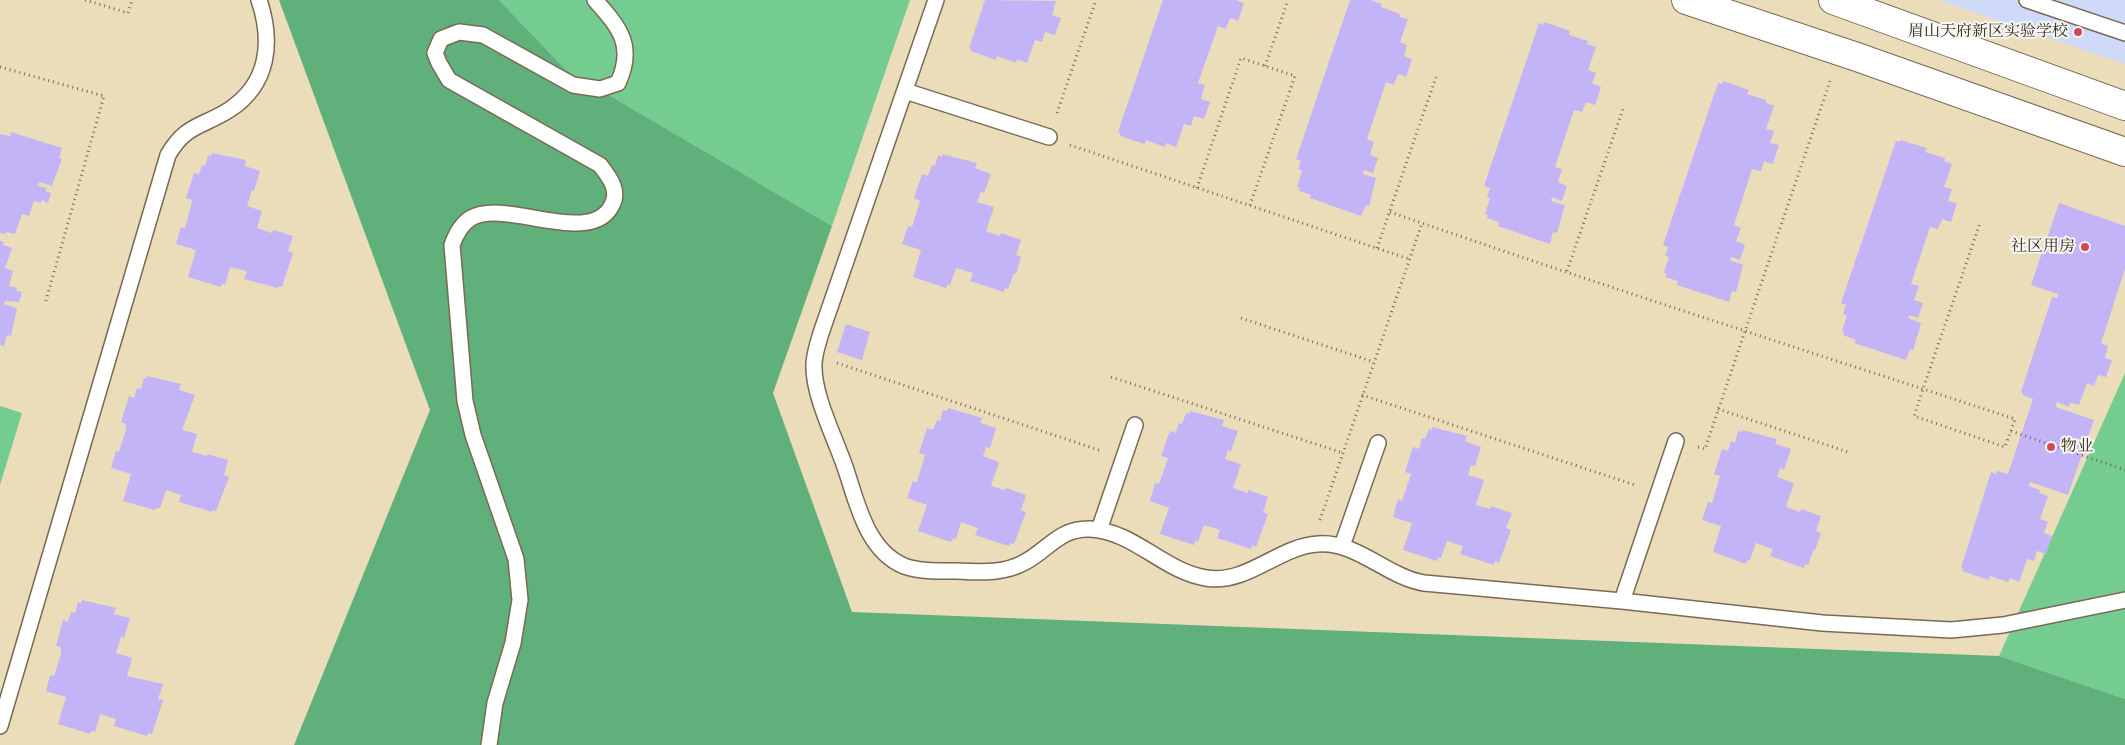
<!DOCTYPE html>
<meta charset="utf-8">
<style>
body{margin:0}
canvas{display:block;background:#ebddba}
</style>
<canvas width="2125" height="745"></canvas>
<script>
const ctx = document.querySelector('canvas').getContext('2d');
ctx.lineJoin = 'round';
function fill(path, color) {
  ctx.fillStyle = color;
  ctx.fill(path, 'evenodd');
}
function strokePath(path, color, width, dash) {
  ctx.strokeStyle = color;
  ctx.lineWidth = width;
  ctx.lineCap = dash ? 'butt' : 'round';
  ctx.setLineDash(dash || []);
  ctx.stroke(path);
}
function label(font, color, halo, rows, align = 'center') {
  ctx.font = font + ' "IM FELL French Canon","Noto Serif SC",serif';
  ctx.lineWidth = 4;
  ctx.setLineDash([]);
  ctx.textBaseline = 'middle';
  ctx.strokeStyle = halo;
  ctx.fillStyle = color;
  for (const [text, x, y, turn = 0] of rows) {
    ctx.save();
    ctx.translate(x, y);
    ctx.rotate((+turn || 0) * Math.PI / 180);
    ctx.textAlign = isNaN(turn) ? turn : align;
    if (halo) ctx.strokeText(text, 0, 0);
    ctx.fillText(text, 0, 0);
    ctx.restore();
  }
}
fill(new Path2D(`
 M1938 0H2125V64Z`), '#cfdafa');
fill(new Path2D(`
 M499 0H910L832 226 566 70Z
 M2125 373V699L1999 656Z
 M0 406 22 413 0 485Z`), '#74cc91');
fill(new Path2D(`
 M279 0H499L566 70 832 226 773 393 852 612 1999 656 2125 699V745H294L430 410Z`), '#5fb07b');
fill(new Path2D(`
 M985 0 1056 1 1052 15 1061 18 1055 35 1045 32 1042 42 1035 40 1027 63 1017 59 1016 63 997 56 996 60 971 51V49L969 48Z
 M1163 0H1236L1244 3 1238 21 1230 18 1226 29 1218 26 1198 83 1205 85 1201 99 1210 102 1204 119 1194 116 1191 126 1184 124 1176 147 1166 143 1165 147 1146 140 1145 144 1120 136V133L1118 132Z
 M1350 0H1371L1382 4 1381 7 1400 14 1399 17 1408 19 1400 42 1407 45 1404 56 1412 59 1406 77 1398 74 1394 85 1386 82 1367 139 1374 142 1370 155 1378 158 1373 173 1364 170 1363 174 1376 178 1369 206 1366 205 1361 216 1310 198 1311 195 1299 191 1300 188 1297 187 1302 171 1298 169 1301 161 1296 159Z
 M1544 22 1570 31 1569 35 1588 41 1587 44 1596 47 1588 70 1596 73 1592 83 1601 87 1595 105 1586 102 1582 112 1574 110 1555 167 1562 169 1558 182 1567 186 1562 201 1552 197 1551 201 1565 205 1557 233 1553 232 1550 244 1498 226 1499 222 1487 218 1488 215 1485 214 1490 198 1487 197 1490 188 1484 186 1539 23 1543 25Z
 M1723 81 1749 90 1747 94 1766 100V103L1774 106 1766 129 1774 131 1770 143 1779 145 1773 164 1764 161 1761 171 1752 169 1734 225 1741 228 1736 241 1745 245 1740 260 1731 257 1730 260 1743 265 1736 292 1732 291 1729 302 1677 285 1678 281 1665 277 1667 274 1664 273 1669 257 1665 256 1668 247 1663 245 1718 83 1722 84Z
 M11 132 62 148 59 158 62 159 52 186 39 182 38 186 47 188 45 191 51 193 48 203 42 200 41 203 34 201 29 216 22 214 15 234 6 232V234L0 233V134L10 136Z
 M1900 140 1927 148 1925 152 1945 158 1944 161 1952 164 1944 187 1952 189 1948 201 1957 203 1951 222 1942 219 1938 229 1930 227 1911 284 1919 286 1914 300 1923 303 1918 318 1909 315 1908 318 1921 323 1913 351 1910 349 1906 360 1854 343 1856 340 1843 335 1844 332 1842 331 1847 315 1843 314 1846 305 1841 303 1896 141 1900 142Z
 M212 153 246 160 245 166 260 171 254 191 252 190 247 206 262 211 257 228 272 233 273 230 293 236 288 251 293 253 282 287 279 286 277 288 244 279 247 271 230 267 225 285 222 283 221 287 188 277 196 250 176 244 181 227 185 228 191 206 192 200 186 198 194 173 199 174 202 165 205 166 208 155 211 156Z
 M942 154 977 163 975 168 991 174 984 193 981 192 977 202 994 207 986 231 1000 236 1001 233 1021 240 1016 255 1021 257 1016 274 1014 273 1008 289 1005 288 1004 292 970 281 973 273 956 268 950 285 948 284 946 288 913 277 921 250 902 244 908 226 912 227 920 201 914 198 922 174 928 176 932 165 935 166 938 155 942 157Z
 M2059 203 2125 226V269L2101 343 2108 346 2105 358 2112 360 2106 377 2098 375 2094 386 2087 383 2079 405 2070 403 2069 407 2057 402 2056 407 2094 420 2068 495 2030 482 2029 486 2040 490 2039 493 2048 496 2040 519 2048 522 2044 533 2052 536 2046 554 2037 551 2034 561 2027 559 2019 582 2010 578 2008 582 1990 576 1989 580 1962 571 1963 568H1961L1991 472 1996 474 1997 471 2008 474 2033 399 2023 395V393L2021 392 2052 297 2057 298 2058 294 2031 285Z
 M0 241 4 242 3 245 12 248 5 268 13 271 9 286 17 288 16 291 22 292 19 302 5 301 4 304 17 308 11 336 7 335 4 346 0 345Z
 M846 324 870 332 862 360 837 352Z
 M147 376 181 384 179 390 195 395 182 430 197 434 192 452 207 456V454L228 460 224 475 229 477 216 511 213 510 212 512 179 502 181 495 166 490 160 508H157L155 510 123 501 131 474 111 468 116 451 119 452 126 430V424L121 422 129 396 134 398 137 388 141 389 144 378 146 379Z
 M948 408 982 418 980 423 996 428 990 448 986 447 983 456 999 462 991 486 1005 490 1006 488 1026 495 1021 510 1026 512 1014 544 1011 543 1009 546 975 535 978 528 961 522 956 539 953 538 951 542 918 531 927 505 907 498 913 481 917 482 925 455 919 453 927 428 933 430 937 420 940 421 943 410 947 411Z
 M1190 411 1224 420 1222 426 1238 431 1231 451 1228 450 1225 459 1241 464 1233 488 1248 493V490L1268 497 1263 512 1268 514 1256 547 1252 545 1251 549 1217 538 1220 530 1204 525 1198 542 1195 541 1194 545 1160 534 1169 508 1150 501 1155 483 1159 484 1168 458 1161 456 1170 431 1176 433 1179 423 1182 424 1186 413 1189 414Z
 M1432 427 1467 436 1465 441 1481 447 1475 466 1471 465 1468 475 1484 480 1476 505 1490 509 1491 506 1512 513 1506 528 1511 530 1499 563 1495 561 1494 565 1460 554 1463 546 1447 541 1441 558 1438 557 1437 561 1403 550 1412 523 1393 517 1398 499 1402 501 1411 474 1405 472 1413 447 1419 449 1422 438 1425 439 1429 429 1432 430Z
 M1742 430 1777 439 1775 444 1791 449 1784 470 1780 468 1777 477 1794 483 1786 507 1800 512 1801 509 1821 516 1816 531 1821 533 1815 550 1814 549 1808 565 1805 564 1804 568 1770 556 1773 549 1756 543 1750 560H1748L1746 564 1713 552 1721 526 1702 520 1708 502 1712 503 1720 476 1714 474 1722 449 1728 451 1731 441 1735 443 1738 431 1742 432Z
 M82 600 116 608 114 614 130 618 124 638 121 637 116 653 132 658 127 676 163 684 158 699 163 700 152 734 148 733 147 736 114 726 116 719 100 714 95 732 91 731 90 734 58 724 66 697 46 691 50 675 54 676 61 654V647L56 646 63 620 68 622 71 612 75 613 78 602 81 603Z`), '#c2b4f7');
const service = new Path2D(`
 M936 0 821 333C818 344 814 354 814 365 813 395 835 438 845 467 857 502 866 550 904 566 921 572 940 571 957 571 980 572 1004 574 1025 562 1048 550 1059 528 1090 529 1134 531 1163 571 1206 578 1247 585 1279 546 1318 544 1357 541 1387 577 1424 583L1622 601 1822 623 1951 630 2003 625 2125 600
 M2027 0 2125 33
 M905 91 1049 137
 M1099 530 1135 425
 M1342 546 1378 443
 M1622 601 1676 441
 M0 726 168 155C186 124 202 127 229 110 269 84 273 42 259 0
 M489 745 495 703 513 643 520 600 516 559 473 435 465 401 452 245C456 234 461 224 471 218 506 198 591 248 612 205 620 190 609 177 600 165L449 80 439 63 435 53 441 39 459 32 483 35 573 85 600 89 618 83C635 46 620 28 595 0`);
const minor = new Path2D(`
 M1686 0 1857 57 2125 152
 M1833 0 2125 106`);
strokePath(service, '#796955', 18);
strokePath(minor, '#796955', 30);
strokePath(new Path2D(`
 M85 0 128 13 132 0
 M1265 66 1288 0
 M0 67 104 96 45 304
 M1057 113 1096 0
 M1070 145 1409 259
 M1197 188 1241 58 1295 76 1250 205
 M1390 212C1597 284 1807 351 2015 419L2005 447 1914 416 1923 389 1980 223
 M1377 248 1436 77
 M1567 271 1624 106
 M1241 318 1374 362
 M837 363 1102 451
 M1111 377 1343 453
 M1362 395 1635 485
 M1718 409 1848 452
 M2011 431 2125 470
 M1698 447 1705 449 1830 81
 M1320 520 1422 223`), '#796955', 3, [1, 4]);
strokePath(service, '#fff', 15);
strokePath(minor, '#fff', 28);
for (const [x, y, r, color] of [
 [2078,32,5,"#d1495b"],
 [2085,247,5,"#d1495b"],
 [2051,447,5,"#d1495b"]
]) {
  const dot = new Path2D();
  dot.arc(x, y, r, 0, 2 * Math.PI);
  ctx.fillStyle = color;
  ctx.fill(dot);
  strokePath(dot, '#f6f6f2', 2);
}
label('16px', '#3b2a1e', '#f6f6f2', [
 ["眉山天府新区实验学校",2068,32],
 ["社区用房",2075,247],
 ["物业",2061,447,"left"]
], 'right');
</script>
